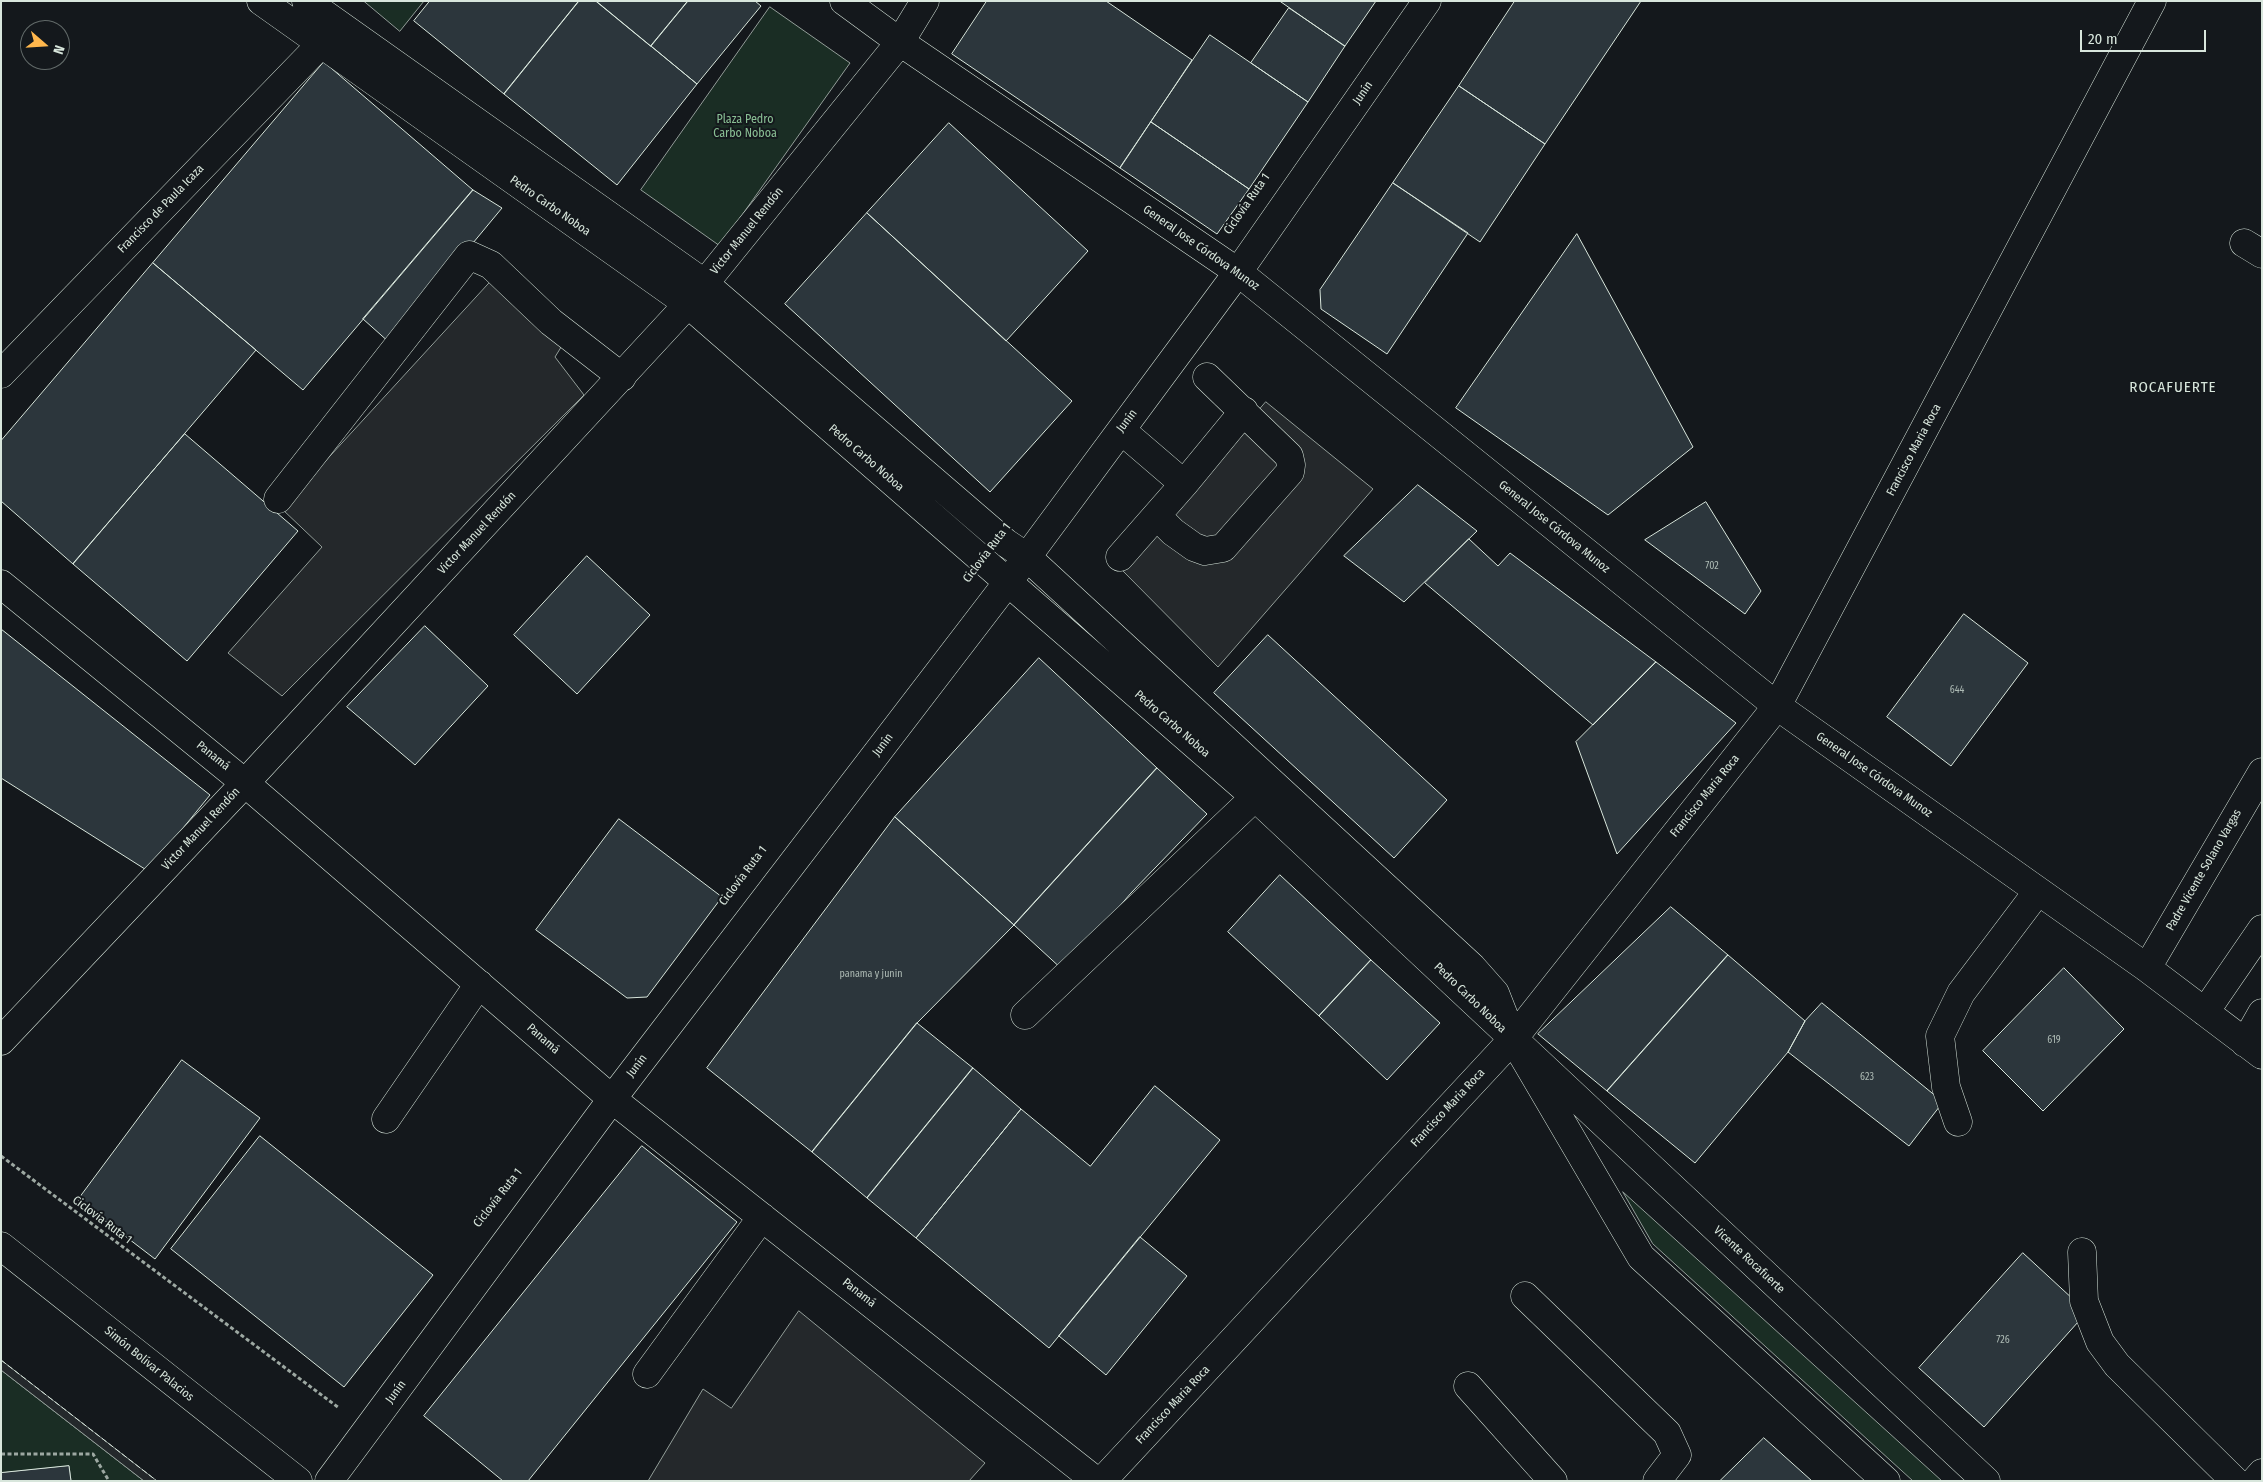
<!DOCTYPE html>
<meta charset="utf-8">
<style>
body{margin:0}
#map{position:relative;width:2263px;height:1482px;overflow:hidden;background:#14181c;font-family:"Fira Sans Condensed",sans-serif}
canvas{display:block}
.frame{position:absolute;inset:0;border:2px solid #d8e6dc;pointer-events:none}
.north{position:absolute;left:20px;top:20px;width:50px;height:50px;box-sizing:border-box;background:#14181c;border:1px solid #626a69;border-radius:50%;rotate:109deg;font-size:14px;font-weight:700;line-height:20px;text-align:center;color:#d8e6dc}
.north::after{content:'';display:block;margin:auto;width:18px;height:22px;background:#ffb74d;clip-path:polygon(50% 0,100% 100%,50% 72%,0 100%)}
.scale{position:absolute;left:2080px;top:30px;width:126px;height:22px;box-sizing:border-box;border:2px solid #d8e6dc;border-top:0;padding-left:6px;font-size:15px;line-height:18px;white-space:nowrap;color:#d8e6dc;-webkit-text-stroke:4px #14181c;paint-order:stroke}
</style>
<div id="map">
<canvas width="2263" height="1482"></canvas>
<div class="frame"></div>
<div class="north">N</div>
<div class="scale">20 m</div>
</div>
<script>
const ctx = document.querySelector('canvas').getContext('2d');
ctx.lineJoin = 'round';
function fill(path, color) {
  ctx.fillStyle = color;
  ctx.fill(path, 'evenodd');
}
function strokePath(path, color, width, dash) {
  ctx.strokeStyle = color;
  ctx.lineWidth = width;
  ctx.lineCap = dash ? 'butt' : 'round';
  ctx.setLineDash(dash || []);
  ctx.stroke(path);
}
function label(font, color, halo, rows, align = 'center') {
  ctx.font = font + ' "Fira Sans Condensed",sans-serif';
  ctx.lineWidth = 4;
  ctx.setLineDash([]);
  ctx.textBaseline = 'middle';
  ctx.strokeStyle = halo;
  ctx.fillStyle = color;
  for (const [text, x, y, turn = 0] of rows) {
    ctx.save();
    ctx.translate(x, y);
    ctx.rotate((+turn || 0) * Math.PI / 180);
    ctx.textAlign = isNaN(turn) ? turn : align;
    if (halo) ctx.strokeText(text, 0, 0);
    ctx.fillText(text, 0, 0);
    ctx.restore();
  }
}
const green = new Path2D(`
 M364 1H424L400 31Z
 M770 7 850 63 720 246 641 190Z
 M1623 1192 1942 1481H1913L1653 1244Z
 M1 1370 144 1481H71L69 1466 1 1473Z`);
fill(green, '#1a2d24');
strokePath(green, '#939e99', 1);
const parking = new Path2D(`
 M494 278 563 344 555 357 584 395 282 696 228 653 322 547 282 509Z
 M1266 402 1373 489 1218 667 1122 570Z
 M799 1311 985 1463 969 1481H648L703 1389 731 1408Z
 M1 1360 157 1481H144L1 1370Z`);
fill(parking, '#24282b');
strokePath(parking, '#939e99', 1);
const building = new Path2D(`
 M430 1H579L504 94 414 21Z
 M579 1H596L697 84 617 185 504 94Z
 M596 1H688L651 46Z
 M688 1H755L761 6 697 84 651 46Z
 M987 1H1106L1192 60 1120 168 952 54Z
 M1280 1H1376L1345 46Z
 M1515 1H1641L1545 144 1459 86Z
 M1289 8 1345 46 1308 102 1251 63Z
 M1210 35 1308 102 1249 189 1151 122Z
 M324 62 473 190 303 390 153 263Z
 M1459 86 1545 144 1480 242 1393 183Z
 M1151 122 1249 189 1217 234 1120 168Z
 M949 123 1088 251 1006 341 867 213Z
 M1393 183 1468 233 1387 354 1321 309 1320 290Z
 M473 190 502 208 390 343 363 319Z
 M867 213 1072 401 990 492 785 304Z
 M1577 234 1693 447 1608 515 1456 408Z
 M153 263 256 350 73 564 1 501V441Z
 M185 434 298 531 187 661 73 564Z
 M1418 485 1477 531 1404 602 1344 556Z
 M1706 502 1761 591 1745 614 1645 540Z
 M1469 539 1498 566 1510 553 1656 662 1593 725 1425 583Z
 M587 556 650 615 577 694 514 635Z
 M1964 614 2028 663 1951 766 1887 717Z
 M425 626 488 686 415 765 347 707Z
 M1 629 210 795 148 871 1 778Z
 M1268 635 1447 800 1394 858 1214 693Z
 M1039 658 1157 768 1014 925 895 817Z
 M1656 662 1736 723 1617 854 1576 742Z
 M1157 768 1207 814 1131 893 1064 971 1014 925Z
 M895 817 1014 925 917 1023 812 1152 707 1068Z
 M619 819 722 897 647 997 627 998 536 930Z
 M1280 875 1371 960 1319 1016 1228 932Z
 M1671 907 1728 955 1607 1091 1538 1034Z
 M1728 955 1805 1021 1788 1052 1695 1163 1607 1091Z
 M1371 960 1440 1023 1387 1080 1319 1016Z
 M2064 968 2124 1029 2043 1111 1983 1051Z
 M1822 1003 1943 1102 1909 1146 1788 1052 1805 1021Z
 M917 1023 973 1068 867 1198 812 1152Z
 M182 1060 260 1118 155 1259 78 1200Z
 M973 1068 1021 1109 916 1238 867 1198Z
 M1155 1086 1220 1140 1049 1348 916 1238 1021 1109 1090 1166Z
 M260 1136 433 1275 344 1387 171 1249Z
 M642 1146 737 1222 528 1481H503L424 1416Z
 M1140 1237 1187 1276 1106 1375 1059 1336Z
 M2023 1253 2087 1312 1984 1427 1919 1368Z
 M1764 1438 1812 1481H1720Z
 M69 1466 71 1481H1V1473Z`);
fill(building, '#2c363c');
strokePath(building, '#d8e6dc', 1);
const minor = new Path2D(`
 M261 1 688 304 1255 797 1986 1481
 M306 1 704 283 1006 543 1027 557 1472 967 1495 993 1513 1039 1641 1257 1886 1481
 M844 1 900 42 1238 272 1777 706 2147 968 2262 1055
 M2244 243 2262 254
 M1 374 321 44
 M1184 484 1244 411
 M278 499 469 255 491 265 551 322 622 377
 M1157 516 1173 532 1194 547 1205 551 1223 548 1290 472 1291 465 1289 456 1207 377
 M1120 557 1184 484 1121 430
 M1 584 245 783 612 1099 1096 1481
 M2147 968 2262 772
 M2205 1012 2262 929
 M1025 1015 1255 797
 M1 1041 245 783 688 304 900 42 925 1
 M2245 1043 2262 1013
 M386 1119 479 984
 M1958 1122 1946 1087 1940 1036 1961 993 2038 891
 M2082 1252 2084 1301 2100 1342 2117 1365 2235 1481
 M1525 1296 1667 1433 1677 1455 1657 1481
 M647 1374 762 1217
 M1468 1386 1553 1481
 M329 1481 612 1099 1027 557 1238 272 1427 1
 M1102 1481 1513 1039 1777 706 2152 1
 M2255 1481 2262 1473`);
const major = new Path2D(`
 M1 1246 298 1481`);
strokePath(minor, '#d8e6dc', 29);
strokePath(major, '#d8e6dc', 29);
strokePath(new Path2D(`
 M1 1156 339 1408
 M1 1454H93L109 1481`), '#9da8a2', 3, [4, 2.5]);
strokePath(minor, '#14181c', 28);
strokePath(major, '#14181c', 28);
strokePath(new Path2D(`
 M1 1360 157 1481`), '#d8e6dc', 1, [6, 2.5]);
label('10px', '#adbab4', null, [
 ["702",1712,566],
 ["644",1957,690],
 ["panama y junin",871,974],
 ["619",2054,1040],
 ["623",1867,1077],
 ["726",2003,1340]
]);
label('12px', '#d8e6dc', '#14181c', [
 ["Junín",1363,93,-55],
 ["Ciclovía Ruta 1",1247,204,-55],
 ["Pedro Carbo Noboa",550,206,35],
 ["Francisco de Paula Icaza",161,209,-46],
 ["Victor Manuel Rendón",747,231,-51],
 ["General Jose Córdova Munoz",1201,248,35],
 ["Junín",1127,421,-53],
 ["Francisco Maria Roca",1914,450,-62],
 ["Pedro Carbo Noboa",866,458,41],
 ["General Jose Córdova Munoz",1554,527,39],
 ["Victor Manuel Rendón",477,533,-47],
 ["Ciclovía Ruta 1",987,553,-53],
 ["Pedro Carbo Noboa",1172,724,41],
 ["Junín",883,745,-53],
 ["Panamá",213,756,39],
 ["General Jose Córdova Munoz",1874,775,35],
 ["Francisco Maria Roca",1705,796,-51],
 ["Victor Manuel Rendón",201,829,-47],
 ["Padre Vicente Solano Vargas",2204,870,-60],
 ["Ciclovía Ruta 1",743,876,-53],
 ["Pedro Carbo Noboa",1470,998,44],
 ["Panamá",543,1039,41],
 ["Junín",637,1066,-53],
 ["Francisco Maria Roca",1448,1108,-47],
 ["Ciclovía Ruta 1",498,1198,-52],
 ["Ciclovía Ruta 1",102,1220,37],
 ["Vicente Rocafuerte",1749,1260,43],
 ["Panamá",859,1293,38],
 ["Simón Bolívar Palacios",149,1364,39],
 ["Junín",396,1392,-54],
 ["Francisco Maria Roca",1173,1405,-47]
]);
label('12px', '#8ac095', '#14181c', [
 ["Plaza Pedro",745,120],
 ["Carbo Noboa",745,134]
]);
ctx.letterSpacing = '1px';
label('15px', '#d8e6dc', '#14181c', [
 ["ROCAFUERTE",2173,388]
]);
ctx.letterSpacing = '0px';
</script>
